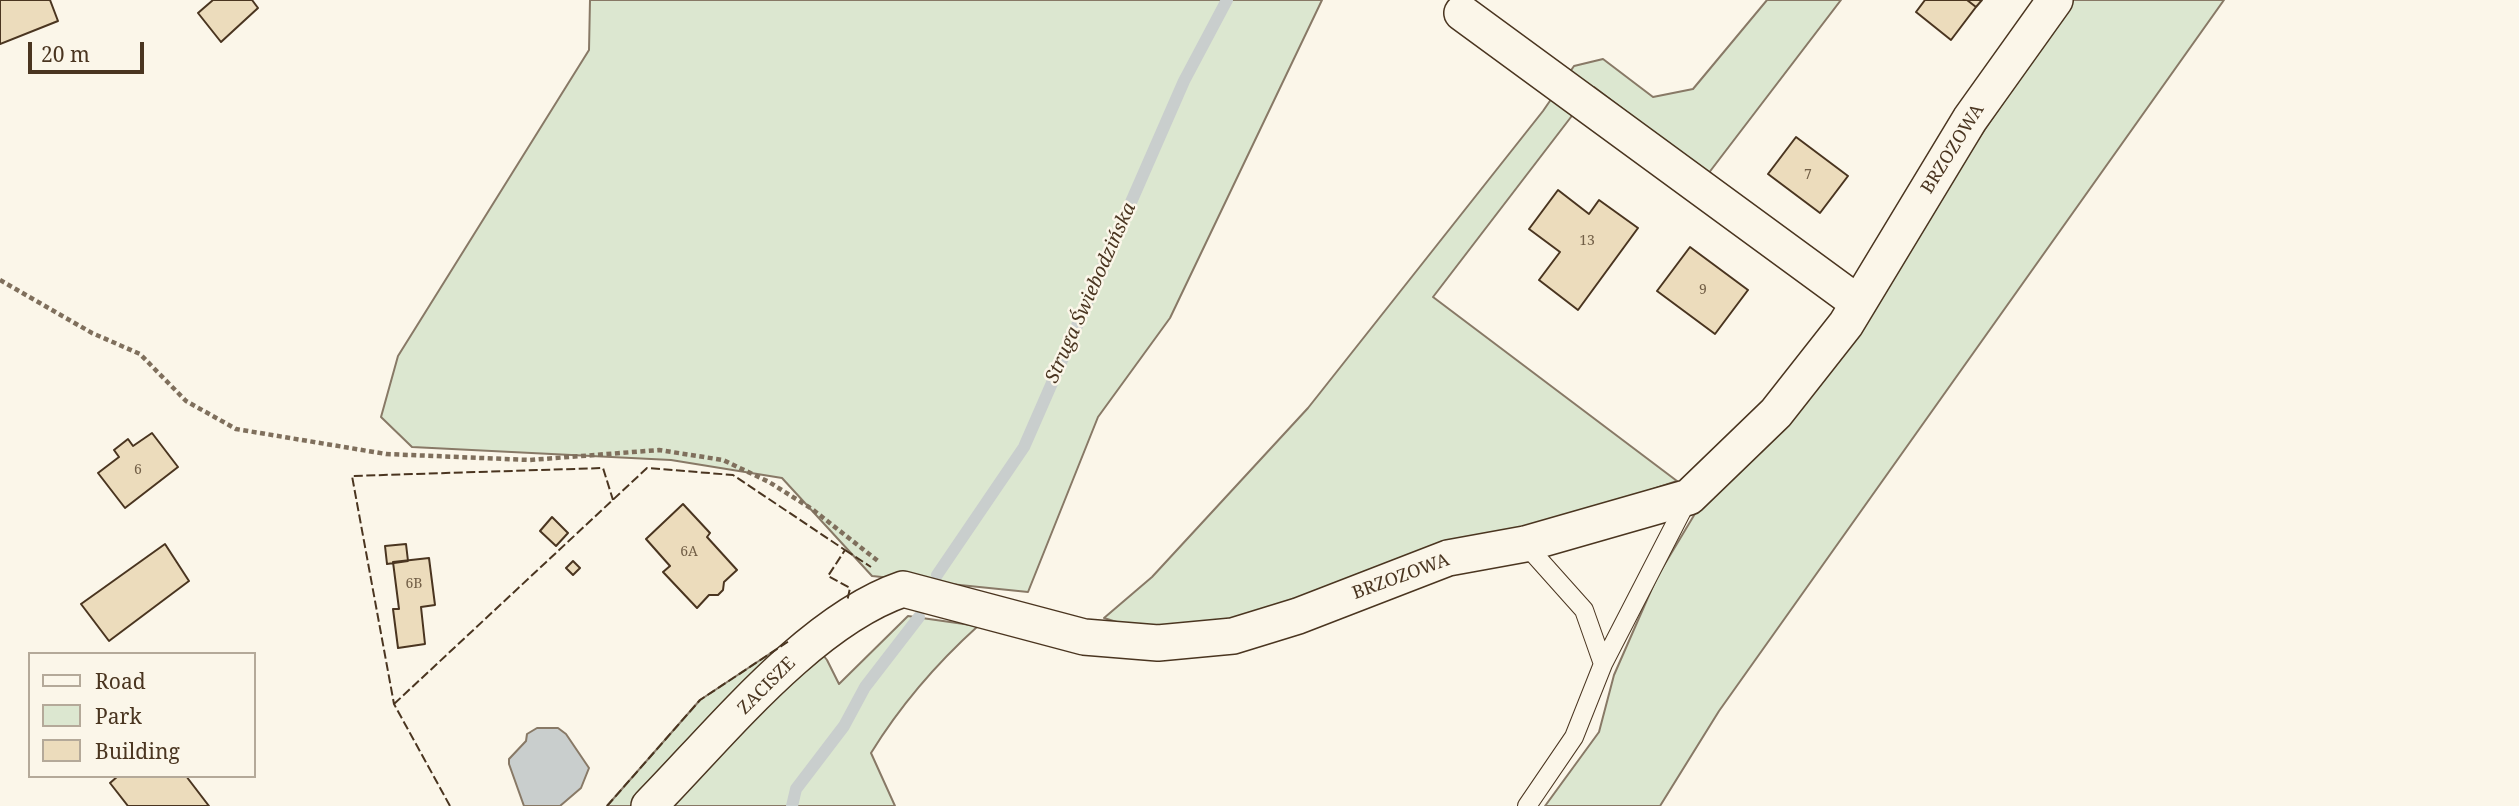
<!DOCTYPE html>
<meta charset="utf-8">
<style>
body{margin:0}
#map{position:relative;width:2519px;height:806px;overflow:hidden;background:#fbf6e9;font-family:"Noto Serif",serif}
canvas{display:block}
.legend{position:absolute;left:28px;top:652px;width:228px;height:126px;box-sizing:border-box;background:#fbf6e9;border:2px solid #b4a999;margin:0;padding:9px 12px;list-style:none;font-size:21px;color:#4a3520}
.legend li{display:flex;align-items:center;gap:14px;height:35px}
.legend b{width:35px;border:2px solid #b4a999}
.scale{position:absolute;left:28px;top:42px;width:116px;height:32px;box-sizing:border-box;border:4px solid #4a3520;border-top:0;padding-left:9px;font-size:21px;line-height:24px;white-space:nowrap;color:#4a3520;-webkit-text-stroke:5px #fbf6e9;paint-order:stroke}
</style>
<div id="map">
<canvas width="2519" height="806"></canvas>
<ul class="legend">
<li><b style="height:9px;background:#fbf6e9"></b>Road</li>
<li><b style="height:19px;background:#dce7d0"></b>Park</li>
<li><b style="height:19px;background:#ecdcbc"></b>Building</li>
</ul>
<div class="scale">20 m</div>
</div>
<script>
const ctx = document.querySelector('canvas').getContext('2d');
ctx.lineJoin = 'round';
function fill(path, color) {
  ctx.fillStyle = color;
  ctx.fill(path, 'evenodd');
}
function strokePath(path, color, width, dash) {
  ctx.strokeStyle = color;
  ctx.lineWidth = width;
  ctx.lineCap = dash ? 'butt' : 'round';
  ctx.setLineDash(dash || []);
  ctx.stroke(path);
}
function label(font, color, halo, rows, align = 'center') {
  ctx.font = font + ' "Noto Serif",serif';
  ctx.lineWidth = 5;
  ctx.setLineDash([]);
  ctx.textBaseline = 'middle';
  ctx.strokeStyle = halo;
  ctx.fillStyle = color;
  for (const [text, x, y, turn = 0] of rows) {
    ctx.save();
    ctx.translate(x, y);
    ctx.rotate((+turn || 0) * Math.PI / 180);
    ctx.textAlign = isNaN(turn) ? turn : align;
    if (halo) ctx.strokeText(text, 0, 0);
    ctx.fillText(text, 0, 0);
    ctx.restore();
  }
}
const green = new Path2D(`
 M590 0H1322L1170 318 1098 417 1028 592 872 576 782 478 671 460 412 447 381 417 398 356 589 50Z
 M1767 0H1841L1708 174 1594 87 1433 297 1677 481 1236 629 1145 631 1104 618 1152 577 1308 408 1543 111 1574 66 1603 59 1653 97 1693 89Z
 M2073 0H2224L1719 711 1660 806H1545L1599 732 1614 675 1657 577 1705 497 1864 307Z
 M908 616 978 626C937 663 900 706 871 753L895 806H607L700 700 804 631 827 660 839 684Z`);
fill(green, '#dce7d0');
strokePath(green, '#887966', 2);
const water = new Path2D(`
 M537 728H558L566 734 589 768 581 788 560 806H524L509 764V759L526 741 527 734Z`);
fill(water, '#c9cecd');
strokePath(water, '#887966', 2);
strokePath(new Path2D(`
 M937 575 1024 447 1184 81 1227 0
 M792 806 796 789 844 726 865 687 919 617`), '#c9cecd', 12);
const building = new Path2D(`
 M0 0H50L58 21 0 44Z
 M213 0H252L258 8 221 42 198 13Z
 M1925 0H1967L1976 7 1951 40 1916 12Z
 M1967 0H1982L1976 7Z
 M1796 137 1848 176 1820 213 1768 174Z
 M1558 190 1589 214 1599 200 1638 228 1578 310 1539 280 1560 252 1529 229Z
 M1690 247 1748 290 1715 334 1657 291Z
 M152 433 178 467 125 508 98 473 119 457 114 450 128 439 133 446Z
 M683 504 710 533 707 537 737 570 724 582 723 590 718 595H709L697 608 663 572 670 566 646 539Z
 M552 517 568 533 556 546 540 531Z
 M165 544 189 581 109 641 81 604Z
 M406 544 408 561 387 564 385 546Z
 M429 558 435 605 421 607 425 644 398 648 393 609H399L393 562Z
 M573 561 580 568 573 575 566 568Z
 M118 776H186L209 806H128L110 783Z`);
fill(building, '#ecdcbc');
strokePath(building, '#4a3520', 2);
const service = new Path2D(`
 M1525 544 1584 610 1603 664
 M1527 806 1574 737 1603 664 1689 497`);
const minor = new Path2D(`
 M1462 13 1858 303
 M649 806C718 736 809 621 903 589L1084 637 1158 643 1233 636 1298 616 1448 558 1525 544 1689 497 1776 413 1846 324 1970 119 2055 0`);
strokePath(service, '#4a3520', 20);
strokePath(minor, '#4a3520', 38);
strokePath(new Path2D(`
 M0 280 92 333 140 354 186 401 236 429 386 454 530 460 659 450 723 460 769 482 812 509 878 561`), '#7f6f5c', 4.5, [5, 3.5]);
strokePath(service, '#fbf6e9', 18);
strokePath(minor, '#fbf6e9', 35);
strokePath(new Path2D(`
 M845 550 871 567
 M394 704 647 468 733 475 845 550 828 576 850 588 847 602
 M450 806 394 704 352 476 603 468 613 500
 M607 806 700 700 789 641`), '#4a3520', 2, [9, 3.5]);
label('14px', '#725f47', null, [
 ["7",1808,175],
 ["13",1587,241],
 ["9",1703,290],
 ["6",138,470],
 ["6A",689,552],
 ["6B",414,584]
]);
label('18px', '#4a3520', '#fbf6e9', [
 ["BRZOZOWA",1953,149,-58],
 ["BRZOZOWA",1401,577,-20],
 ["ZACISZE",767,686,-45]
]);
label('italic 19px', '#4a3520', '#fbf6e9', [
 ["Struga Świebodzińska",1091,293,-66]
]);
</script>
